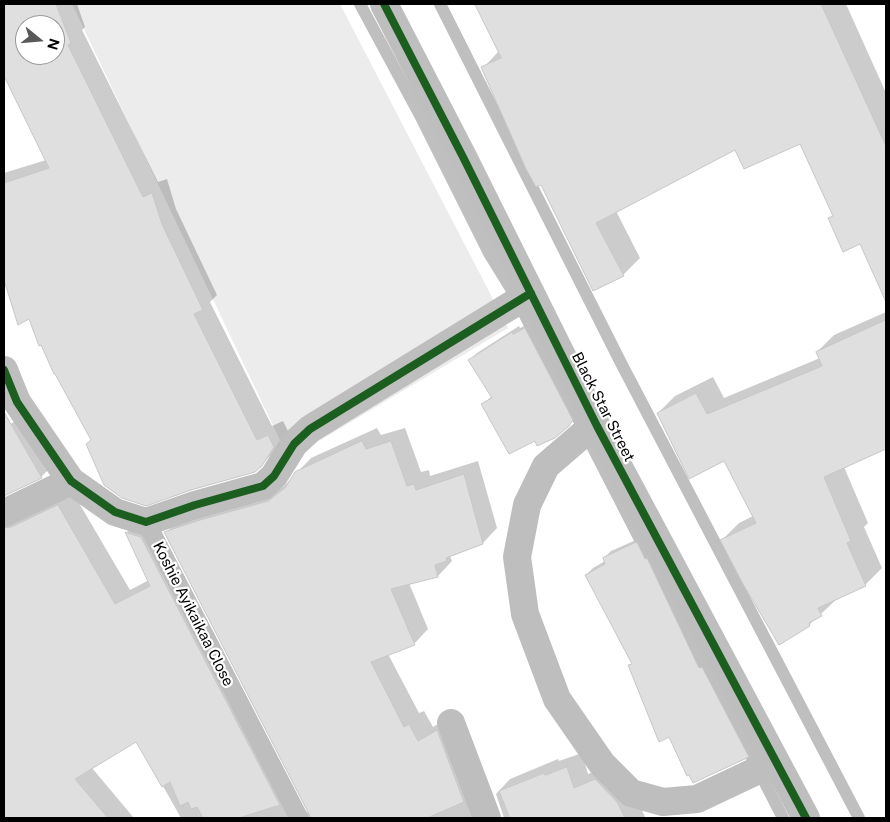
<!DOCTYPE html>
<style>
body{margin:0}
#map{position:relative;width:890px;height:822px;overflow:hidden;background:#fff;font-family:"Public Sans",sans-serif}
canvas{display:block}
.frame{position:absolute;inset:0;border:5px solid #000;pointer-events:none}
.north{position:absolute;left:15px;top:15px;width:50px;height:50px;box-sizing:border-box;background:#fff;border:1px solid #999;border-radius:50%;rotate:107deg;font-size:14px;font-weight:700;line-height:20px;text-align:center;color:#000}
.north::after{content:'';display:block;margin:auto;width:18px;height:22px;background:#595959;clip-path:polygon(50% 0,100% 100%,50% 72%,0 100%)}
</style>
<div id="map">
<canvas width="890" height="822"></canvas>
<div class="frame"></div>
<div class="north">N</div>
</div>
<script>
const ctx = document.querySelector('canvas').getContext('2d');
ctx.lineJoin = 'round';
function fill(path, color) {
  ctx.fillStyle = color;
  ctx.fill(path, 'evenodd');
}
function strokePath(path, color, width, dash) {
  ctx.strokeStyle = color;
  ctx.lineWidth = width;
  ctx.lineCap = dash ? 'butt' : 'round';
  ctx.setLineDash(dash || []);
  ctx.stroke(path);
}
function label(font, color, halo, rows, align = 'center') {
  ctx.font = font + ' "Public Sans",sans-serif';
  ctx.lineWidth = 4.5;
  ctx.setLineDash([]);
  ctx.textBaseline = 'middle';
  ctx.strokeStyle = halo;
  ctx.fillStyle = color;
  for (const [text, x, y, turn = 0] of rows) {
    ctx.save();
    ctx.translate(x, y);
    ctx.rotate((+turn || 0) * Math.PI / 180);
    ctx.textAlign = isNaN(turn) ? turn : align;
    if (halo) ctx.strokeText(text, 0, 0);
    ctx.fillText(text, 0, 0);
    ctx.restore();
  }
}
fill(new Path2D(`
 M72 4H340L508 328 289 459Z`), '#ececec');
fill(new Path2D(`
 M4 4H77L85 27 82 30 158 182 167 179 176 209 217 295 210 302 272 426 283 421 288 431 277 449 261 465 92 439 30 318 19 323 4 276V173L46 160 4 73ZM25 25H55V55H25Z
 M477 4H846L886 93V299L860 242 830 219 834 215 801 142 736 148 616 211 640 258 623 275 542 183 483 68 499 51Z
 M886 312V448L844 467 868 523 864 527 882 568 865 585 839 597 809 625 722 540 739 523 753 516 725 460 658 413 675 396 713 377 724 398 820 358 817 352 834 335Z
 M532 322 579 412 568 425 535 439 483 404 492 396 470 360 477 353 519 326 520 328Z
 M27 414 56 462 41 477 4 494V428Z
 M377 428 381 435 405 428 421 472 429 470 430 476 478 461 497 528 483 543 450 556 452 561 438 576 409 583 428 629 414 644 388 654 419 713 424 711 433 727 451 716 497 818H181L137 740 92 768 134 818H4V503L72 491 130 590 149 580 127 532 141 518 303 809 311 815 166 533 180 518 215 506 283 487 311 458Z
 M645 536 654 552 706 662 709 660 755 749 748 756 670 736 630 665 633 663 586 575 593 568 605 561 604 558 611 551Z
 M582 753 588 774 610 765 632 787 645 817 643 818H504L496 794 510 779 558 759 559 761Z`), '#0003');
strokePath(new Path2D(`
 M360 4 422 119 489 253 513 292 783 818
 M440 4 621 363 859 818`), '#bfbfbf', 12);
const building = new Path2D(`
 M4 4H56L71 43 68 45 143 197 152 193 162 224 203 310 194 314 257 440 268 435 274 447 262 466 255 472 191 490 146 506 122 498 104 485 86 444 91 440 55 374H54L41 345 39 346 29 319 18 325 4 280V183L49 168 4 76ZM25 25H55V55H25Z
 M475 4H821L886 146V302L860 244 843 252 828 218 833 216 800 144 744 169 735 150 596 223 624 276 593 291 541 185 536 187 526 169 481 67 501 58Z
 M886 320V449L824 477 851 541 847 543 866 586 818 608 822 616 809 623 810 626 779 645 743 584 720 540 756 523 724 461 689 479 657 413 696 393 707 414 822 366 816 352Z
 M525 328 573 420 569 426 555 438 537 446 535 441 509 454 481 404 492 398 468 360 512 332 513 334Z
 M4 412 42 478 4 496Z
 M362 441 366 449 391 441 407 486 414 484 416 490 464 474 483 544 446 558 447 561 435 565 438 577 391 589 415 645 371 662 404 727 409 724 418 741 437 730 464 802 427 818H311L164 532 200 520 268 501 285 488 295 472Z
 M58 505 115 604 150 586 125 532 141 537 280 805 239 818H203L197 807 191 809 188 802 180 806 170 782 162 787 136 742 75 779 108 818H4V528L11 527Z
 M637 542 645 559 647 558 699 668 702 667 749 757 693 783 689 775 687 776 669 737 659 742 628 665 632 664 585 575 605 564 603 558Z
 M567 767 574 788 595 779 617 802 625 818H503L509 816 499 791 544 773 545 775Z`);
fill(building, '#dfdfdf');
strokePath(building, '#c7c7c7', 1);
strokePath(new Path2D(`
 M146 522 299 818`), '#bebebe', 19);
strokePath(new Path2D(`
 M384 4 463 157 597 426 806 818
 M4 370 17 402 71 481 115 512 146 522 195 505 263 486 274 476 294 444 310 429 531 293
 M597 426 582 435 546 466 527 505 517 557 525 614 557 699 602 764 631 793 663 802 697 799 752 773 775 760
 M4 513 71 481
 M451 723 487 818`), '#bebebe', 28);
strokePath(new Path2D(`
 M384 4 463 157 597 426 806 818
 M4 370 17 402 71 481 115 512 146 522 195 505 263 486 274 476 294 444 310 429 531 293`), '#1b5e20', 8);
label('15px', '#000', '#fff', [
 ["Black Star Street",603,407,63],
 ["Koshie Ayikaikaa Close",193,614,63]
]);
</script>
